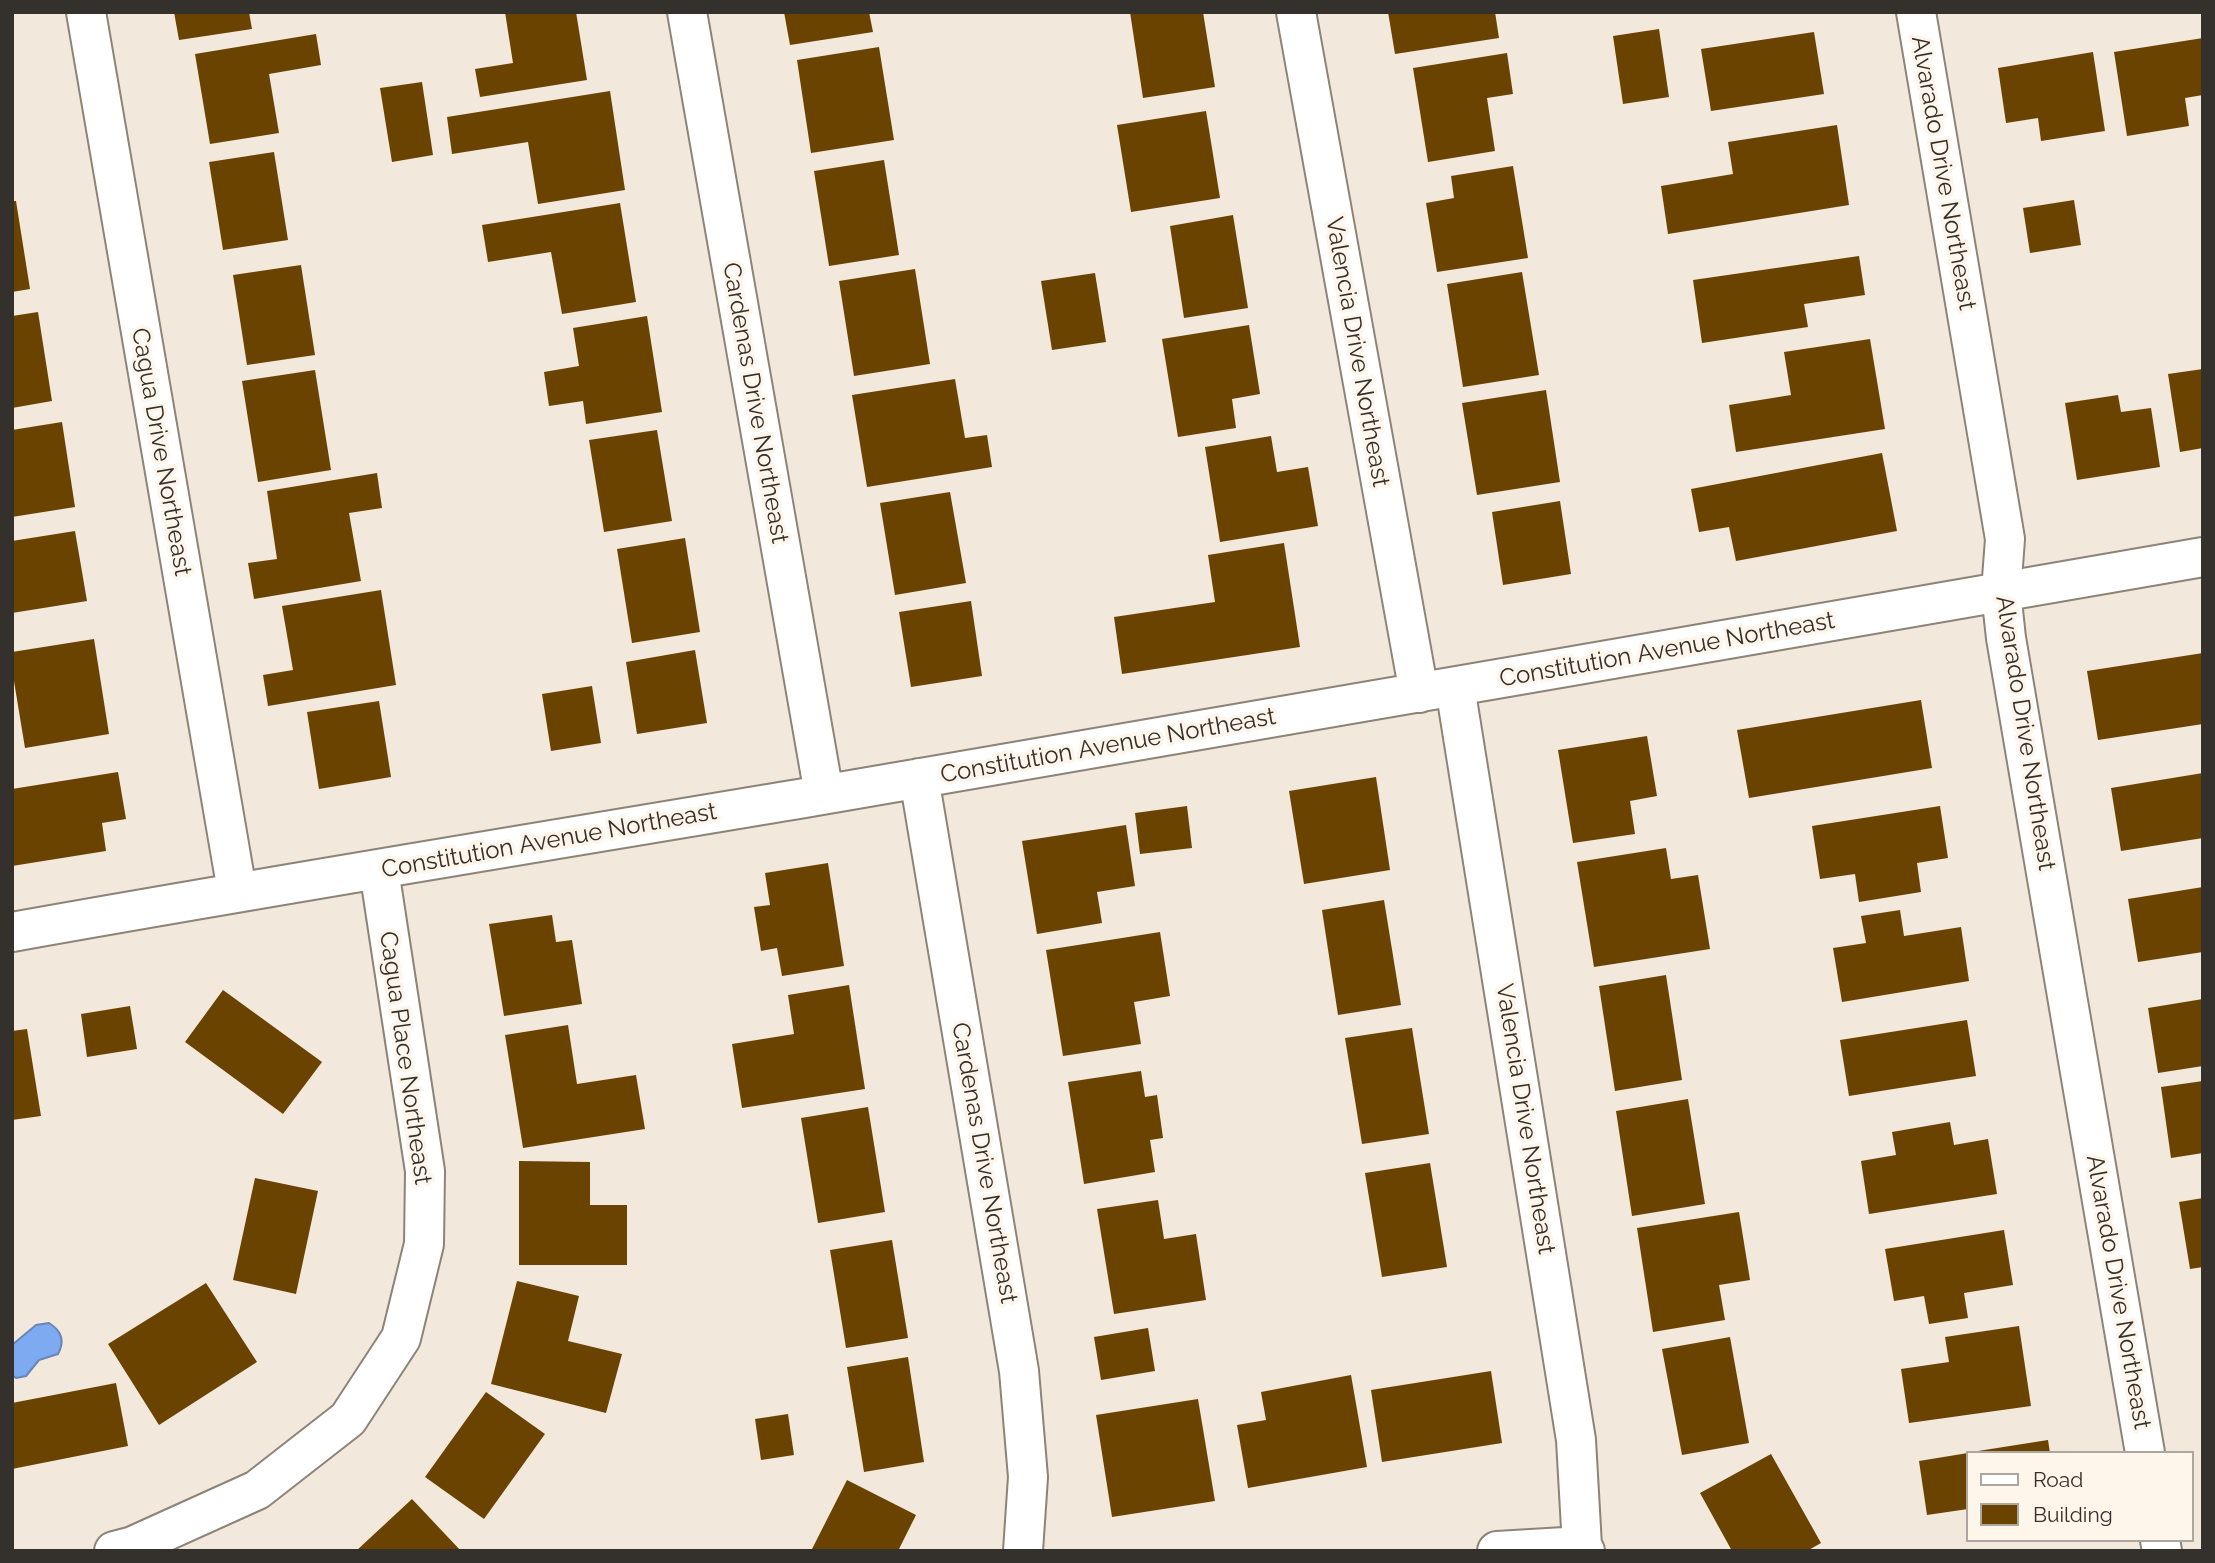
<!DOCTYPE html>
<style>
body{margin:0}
#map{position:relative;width:2215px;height:1563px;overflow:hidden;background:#f2e8db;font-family:Raleway,sans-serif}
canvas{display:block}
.frame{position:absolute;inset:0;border:14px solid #34302b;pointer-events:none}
.legend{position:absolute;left:1966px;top:1451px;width:228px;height:91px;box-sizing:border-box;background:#fef5eb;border:2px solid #ada69e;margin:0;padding:9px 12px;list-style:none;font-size:21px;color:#34302b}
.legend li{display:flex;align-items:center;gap:14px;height:35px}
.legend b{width:35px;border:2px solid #ada69e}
</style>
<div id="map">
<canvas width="2215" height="1563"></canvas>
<div class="frame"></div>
<ul class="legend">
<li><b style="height:9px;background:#fff"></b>Road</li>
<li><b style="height:19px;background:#6b4300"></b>Building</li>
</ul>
</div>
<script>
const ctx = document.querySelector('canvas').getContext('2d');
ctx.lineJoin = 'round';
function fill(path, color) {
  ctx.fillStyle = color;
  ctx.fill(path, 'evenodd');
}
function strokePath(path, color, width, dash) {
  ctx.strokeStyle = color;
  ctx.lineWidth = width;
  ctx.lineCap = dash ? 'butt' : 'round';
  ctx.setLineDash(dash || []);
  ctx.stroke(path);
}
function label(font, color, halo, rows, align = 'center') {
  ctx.font = font + ' Raleway,sans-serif';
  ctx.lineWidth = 7;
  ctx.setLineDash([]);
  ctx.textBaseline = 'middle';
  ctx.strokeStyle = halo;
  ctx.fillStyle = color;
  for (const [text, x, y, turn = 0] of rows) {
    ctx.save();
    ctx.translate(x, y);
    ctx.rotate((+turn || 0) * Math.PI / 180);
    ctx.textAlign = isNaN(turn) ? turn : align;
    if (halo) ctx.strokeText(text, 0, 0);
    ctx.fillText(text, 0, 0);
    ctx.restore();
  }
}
const water = new Path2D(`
 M49 1323C62 1331 65 1341 58 1354L39 1360 26 1376 16 1378 12 1375V1345L36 1325Z`);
fill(water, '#7eaaf1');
strokePath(water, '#6885b6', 2);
fill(new Path2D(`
 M174 12H249L252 29 179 40Z
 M505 12H576L587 80 480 97 475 69 513 63Z
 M784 12H869L873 32 790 45Z
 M1130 12H1203L1215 87 1143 98Z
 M1388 12H1495L1499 38 1395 54Z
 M1659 29 1669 97 1623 104 1613 36Z
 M1814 32 1824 94 1711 111 1701 49Z
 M316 34 321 65 269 74 279 133 210 144 195 54Z
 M2203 38V95L2185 98 2189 126 2127 136 2114 52Z
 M879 47 894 140 811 153 797 60Z
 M2093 52 2105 131 2041 141 2038 118 2006 123 1998 68Z
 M1507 53 1513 94 1487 98 1495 151 1428 162 1413 68Z
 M422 82 433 155 392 162 380 88Z
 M610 91 625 190 538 204 528 142 452 154 447 117Z
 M1206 111 1220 198 1131 212 1117 125Z
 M1837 125 1849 205 1668 234 1661 186 1733 174 1728 142Z
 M274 152 288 240 223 250 209 162Z
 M884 160 899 255 829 266 814 171Z
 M1513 166 1528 258 1437 272 1426 203 1454 198 1451 176Z
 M2074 200 2081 245 2030 253 2023 208Z
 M12 201H16L30 289 12 292Z
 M620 203 636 302 562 314 551 252 488 262 482 225Z
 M1233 215 1248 308 1184 318 1170 226Z
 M1859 256 1865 295 1804 304 1808 327 1702 343 1693 280Z
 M301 265 315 355 247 365 233 275Z
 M915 269 930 364 854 376 839 281Z
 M1522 272 1539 375 1463 387 1447 284Z
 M1095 273 1106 342 1052 350 1041 281Z
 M38 312 52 401 12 408V316Z
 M647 316 662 412 586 424 583 401 549 406 544 372 579 366 573 328Z
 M1249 325 1260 394 1232 399 1236 428 1178 437 1162 339Z
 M1870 339 1885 429 1736 452 1729 405 1791 395 1784 352Z
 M2203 369V448L2180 452 2168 374Z
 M315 370 331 470 258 482 242 381Z
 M955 379 965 438 987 435 992 467 867 487 852 395Z
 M1546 390 1560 482 1477 495 1462 403Z
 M2118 395 2121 412 2151 408 2160 467 2077 480 2065 403Z
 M62 422 75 507 12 517V430Z
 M657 430 672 521 604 532 589 440Z
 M1271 436 1277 472 1308 467 1318 526 1220 542 1205 447Z
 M1882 453 1897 531 1736 561 1729 527 1699 532 1691 489Z
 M377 473 382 508 349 513 361 581 254 599 248 563 277 559 267 491Z
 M950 492 966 583 895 595 880 503Z
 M1560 501 1571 574 1503 585 1492 512Z
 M75 531 87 601 12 613V541Z
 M685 538 700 632 632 643 617 549Z
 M1284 543 1300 647 1122 674 1114 617 1215 602 1208 555Z
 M381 590 396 685 268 706 263 675 293 670 282 606Z
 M971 601 982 676 911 687 899 612Z
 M94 639 109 734 25 748 12 669V652Z
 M695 650 707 723 637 734 626 662Z
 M2203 653V724L2098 740 2087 671Z
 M592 686 601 743 551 751 542 694Z
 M1921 700 1932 768 1749 798 1737 730Z
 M379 701 391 777 319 789 307 712Z
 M1647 736 1657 796 1630 801 1635 834 1573 843 1558 750Z
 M118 772 126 819 102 823 106 851 12 866V789Z
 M2203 773V838L2121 851 2111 788Z
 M1376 777 1390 870 1304 884 1289 791Z
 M1187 806 1192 848 1140 854 1135 813Z
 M1940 806 1948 858 1917 863 1921 892 1859 902 1855 874 1820 879 1812 826Z
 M1126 825 1135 886 1097 892 1102 923 1037 934 1022 841Z
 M1666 848 1671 879 1698 875 1710 949 1594 967 1577 862Z
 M828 863 844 966 782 976 777 948 761 951 754 907 770 905 765 873Z
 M2203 887V952L2138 962 2128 899Z
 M1384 900 1401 1005 1338 1015 1322 910Z
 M1900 910 1904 936 1961 927 1969 981 1842 1002 1833 948 1866 943 1861 916Z
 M552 915 556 942 572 940 582 1004 504 1016 489 924Z
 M1160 932 1170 996 1134 1002 1141 1044 1063 1056 1046 950Z
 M1666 975 1682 1080 1615 1091 1599 986Z
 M849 985 865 1089 742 1108 732 1044 794 1034 788 995Z
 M223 990 322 1062 283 1114 185 1042Z
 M2203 999V1066L2158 1073 2148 1008Z
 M130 1006 137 1049 87 1057 81 1014Z
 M1967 1020 1976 1076 1849 1096 1840 1040Z
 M568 1025 577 1084 636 1075 645 1129 523 1148 505 1035Z
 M1412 1028 1429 1134 1362 1144 1345 1038Z
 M27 1029 41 1116 12 1120V1031Z
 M1141 1071 1145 1097 1157 1095 1163 1138 1150 1140 1155 1172 1084 1184 1068 1082Z
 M2203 1081V1153L2171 1158 2161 1087Z
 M1688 1099 1705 1204 1632 1216 1616 1111Z
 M868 1107 885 1212 818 1223 801 1118Z
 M1950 1122 1954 1145 1988 1139 1997 1194 1869 1214 1861 1161 1896 1155 1892 1132Z
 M519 1161 590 1162V1205H627V1265H519Z
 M1430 1163 1447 1267 1382 1277 1365 1173Z
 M255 1178 318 1191 296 1294 233 1280Z
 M2203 1198V1267L2190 1269 2179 1202Z
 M1158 1200 1164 1239 1196 1234 1206 1300 1114 1314 1097 1209Z
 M1739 1212 1750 1280 1719 1285 1725 1320 1653 1332 1637 1228Z
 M2004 1230 2013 1285 1964 1293 1968 1318 1929 1324 1924 1296 1894 1301 1885 1249Z
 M892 1240 908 1338 846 1348 830 1250Z
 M517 1281 579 1296 568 1341 622 1354 606 1413 491 1384Z
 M206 1283 257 1362 159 1425 108 1344Z
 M2019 1326 2031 1406 1909 1423 1901 1369 1949 1362 1945 1337Z
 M1148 1328 1155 1371 1101 1380 1094 1337Z
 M1730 1337 1749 1443 1682 1455 1662 1349Z
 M908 1357 924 1462 864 1472 847 1367Z
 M1491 1371 1502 1443 1382 1462 1371 1390Z
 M1351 1375 1367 1467 1248 1488 1237 1425 1266 1420 1261 1392Z
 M116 1383 128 1446 12 1469V1403Z
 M486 1392 545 1434 484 1519 425 1477Z
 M1198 1399 1215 1501 1112 1517 1096 1415Z
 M788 1414 794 1455 761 1460 755 1419Z
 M2048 1440 2050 1453H1978V1451Z
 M1968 1453V1509L1927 1515 1919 1461Z
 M1771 1454 1821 1543 1807 1551H1732L1700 1493Z
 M847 1480 916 1515 898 1551H811Z
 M412 1499 461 1551H356Z`), '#6b4300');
const minor = new Path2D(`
 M86 12 237 891
 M687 12 824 794
 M1296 12 1419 693
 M1916 12 2005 539 2001 592 2006 638 2145 1453
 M1455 687 1576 1440 1582 1546 1585 1551
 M919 778 1019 1371 1028 1477 1023 1551
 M12 932C280 884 548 841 816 796 1278 717 1741 637 2203 557
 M2160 1540 2162 1551
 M114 1551 133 1546 257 1490 348 1419 401 1338 424 1244 425 1171 379 870
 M1497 1551 1582 1546`);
strokePath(minor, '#8d8377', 42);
strokePath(minor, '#fff', 38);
label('24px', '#34302b', '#fef5eb', [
 ["Alvarado Drive Northeast",1943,173,80],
 ["Valencia Drive Northeast",1357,352,80],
 ["Cardenas Drive Northeast",755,403,80],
 ["Cagua Drive Northeast",161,452,80],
 ["Constitution Avenue Northeast",1667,650,-10],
 ["Alvarado Drive Northeast",2025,733,81],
 ["Constitution Avenue Northeast",1108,746,-10],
 ["Constitution Avenue Northeast",549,841,-10],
 ["Cagua Place Northeast",405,1058,82],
 ["Valencia Drive Northeast",1525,1119,81],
 ["Cardenas Drive Northeast",984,1163,80],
 ["Alvarado Drive Northeast",2118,1292,80]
]);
</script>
